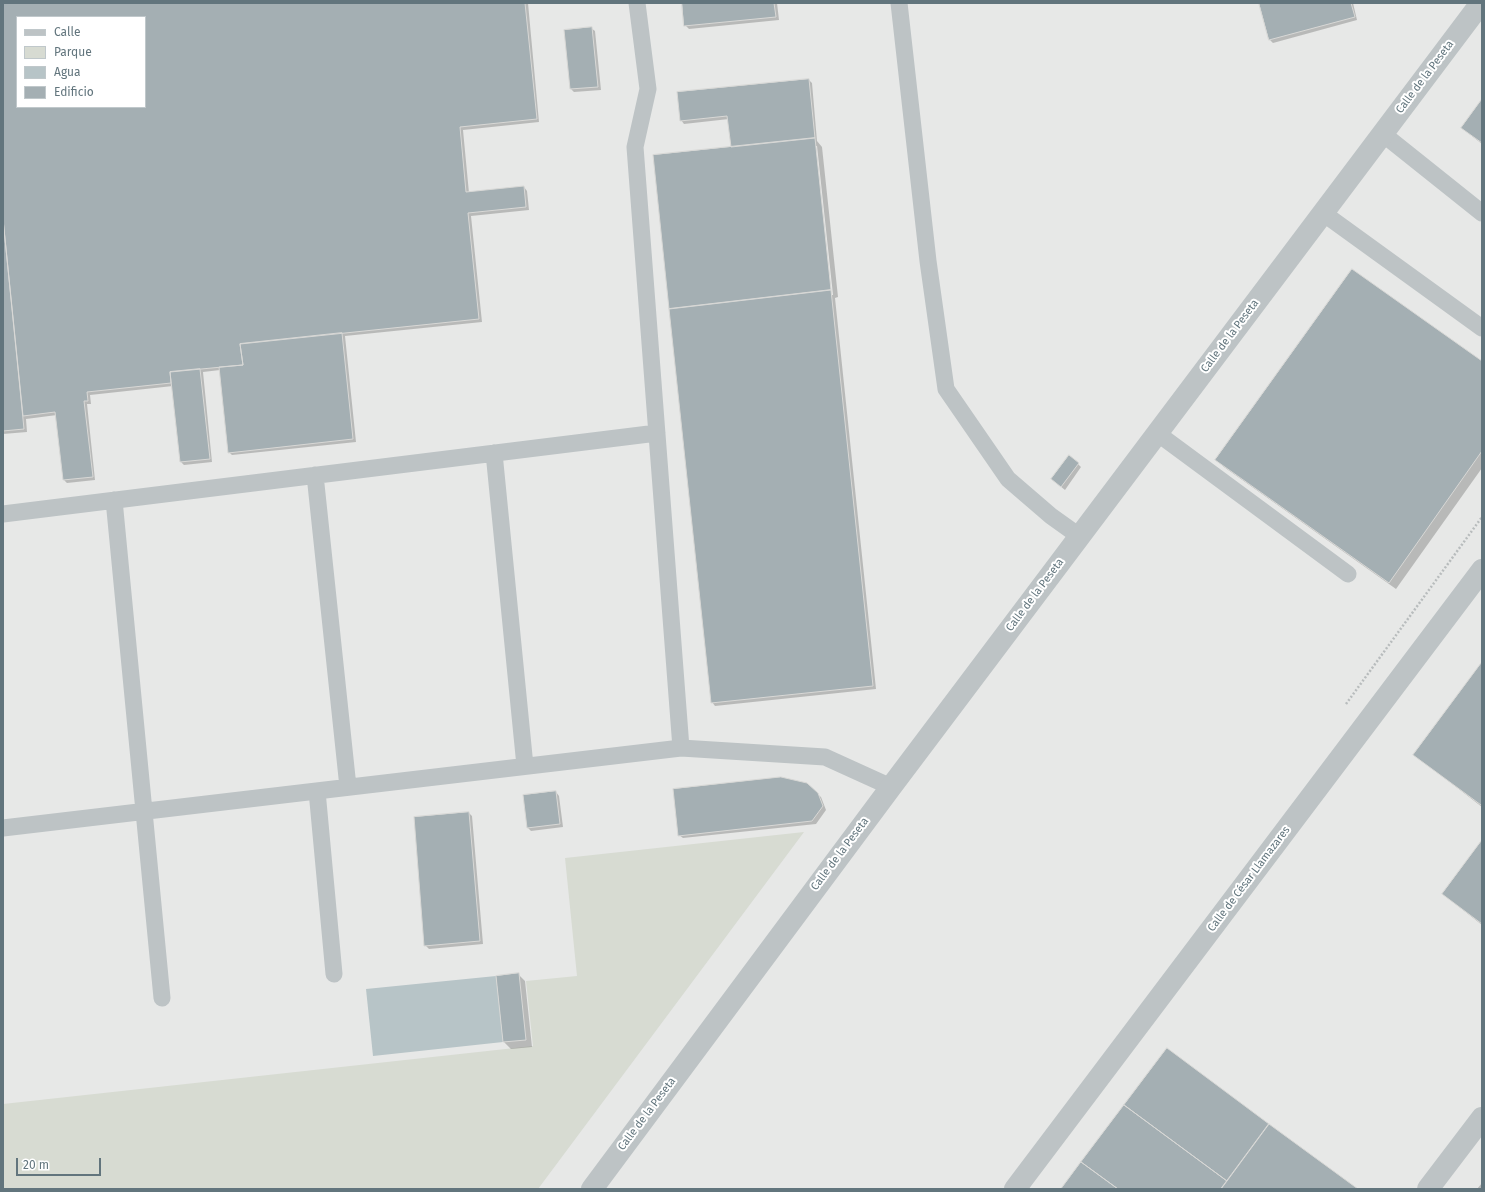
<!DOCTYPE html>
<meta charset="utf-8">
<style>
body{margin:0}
#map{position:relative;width:1485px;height:1192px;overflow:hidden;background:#f6f6f3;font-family:"Fira Sans",sans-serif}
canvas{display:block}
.frame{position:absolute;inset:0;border:4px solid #62757d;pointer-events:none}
.legend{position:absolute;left:16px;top:16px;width:130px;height:92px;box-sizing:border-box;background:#fff;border:1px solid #c0c8cb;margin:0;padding:5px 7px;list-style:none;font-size:12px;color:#62757d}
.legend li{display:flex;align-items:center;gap:8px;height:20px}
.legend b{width:20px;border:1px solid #c0c8cb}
.scale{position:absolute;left:16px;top:1158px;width:85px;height:18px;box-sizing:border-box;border:2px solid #62757d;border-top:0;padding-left:5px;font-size:12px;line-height:14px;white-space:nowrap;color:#62757d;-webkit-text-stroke:3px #fff;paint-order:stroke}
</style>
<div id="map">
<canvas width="1485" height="1192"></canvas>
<div class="frame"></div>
<ul class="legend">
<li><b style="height:5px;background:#bdc3c5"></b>Calle</li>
<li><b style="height:11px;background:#d7dbd2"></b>Parque</li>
<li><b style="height:11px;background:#b7c4c7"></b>Agua</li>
<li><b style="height:11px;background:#a4afb3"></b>Edificio</li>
</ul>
<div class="scale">20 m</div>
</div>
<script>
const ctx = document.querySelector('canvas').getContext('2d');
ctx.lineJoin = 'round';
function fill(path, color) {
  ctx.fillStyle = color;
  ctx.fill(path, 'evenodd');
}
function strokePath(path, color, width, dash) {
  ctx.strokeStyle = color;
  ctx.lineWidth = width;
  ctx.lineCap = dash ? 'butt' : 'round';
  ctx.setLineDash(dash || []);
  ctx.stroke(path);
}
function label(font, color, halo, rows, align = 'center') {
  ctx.font = font + ' "Fira Sans",sans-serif';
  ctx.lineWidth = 4;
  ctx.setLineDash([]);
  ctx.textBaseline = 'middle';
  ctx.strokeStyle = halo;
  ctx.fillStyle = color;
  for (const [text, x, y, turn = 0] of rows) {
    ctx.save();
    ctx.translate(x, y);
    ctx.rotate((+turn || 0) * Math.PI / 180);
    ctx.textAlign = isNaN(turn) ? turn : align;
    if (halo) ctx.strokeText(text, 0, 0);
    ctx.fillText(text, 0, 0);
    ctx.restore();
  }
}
fill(new Path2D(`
 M3 3H1482V1189H3ZM17 17H145V107H17Z`), '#e7e8e7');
fill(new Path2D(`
 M804 832 538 1189H3V1104L533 1046 526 981 577 976 565 858Z`), '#d7dbd2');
fill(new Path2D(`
 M496 976 503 1042 373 1056 366 989Z`), '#b7c4c7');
fill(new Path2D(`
 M3 3H528L539 122 463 130 469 193 524 187 527 191 529 210 471 216 482 322 345 336 356 442 232 455 229 452 220 370 203 372 212 462 184 465 181 462 173 386 90 395 91 404H87L95 480 67 483 64 480 57 415 26 419 27 432 3 434ZM17 17H145V107H17Z
 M683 3H777L779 20 689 29 685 25Z
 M1260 3H1353L1357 20 1273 43 1270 40Z
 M591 28 595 31 601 90 574 92 571 89Z
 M809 80 812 83 817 141 822 147 838 297 835 298 876 689 715 706 712 702 733 148 729 119 684 124 681 120ZM815 146H817L833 295H831Z
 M1482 101V144L1462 128Z
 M1482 362V468L1396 589 1224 467 1216 459Z
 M1078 464 1081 467 1065 490 1055 482Z
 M1482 664V807L1415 755Z
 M556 792 559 796 563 827 531 831 527 827Z
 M817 794 821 797 826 810 816 824 683 838 679 835Z
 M469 813 472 816 483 944 429 949 425 945Z
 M1482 842V925L1443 894Z
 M518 974 525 981 532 1047 511 1049 504 1042Z
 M1482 1183V1189H1477Z`), '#0003');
const building = new Path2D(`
 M3 3H525L537 119 460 127 466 192 524 186 526 207 468 213 479 319 240 344 243 365 170 372 171 383 87 392 88 401H84L93 477 63 480 55 412 23 416 3 219ZM17 17H145V107H17Z
 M682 3H774L776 17 684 26Z
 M1259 3H1351L1355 17 1269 40Z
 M592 27 598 87 570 89 564 30Z
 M809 79 815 138 731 147 727 116 680 121 677 92Z
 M1482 99V143L1461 128Z
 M815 138 831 290 669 309 653 155Z
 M3 219 24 429 3 431Z
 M1352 269 1482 361V451L1389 583 1215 460Z
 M831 290 873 686 711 703 669 309Z
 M342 333 353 439 228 453 219 367 243 365 240 344Z
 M200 369 210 459 180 462 170 372Z
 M1069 455 1079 463 1061 487 1051 479Z
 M1482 662V804L1481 805 1413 755Z
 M781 777 807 783 818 793 823 806 812 821 678 836 673 789Z
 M556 791 560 824 527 828 523 795Z
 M469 812 480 941 424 946 414 817Z
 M1482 840V924L1442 894Z
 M519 973 526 1040 503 1042 496 976Z
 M1167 1048 1269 1124 1227 1181 1124 1105Z
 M1124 1105 1227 1181 1221 1189H1118L1081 1162Z
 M1269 1124 1358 1189H1221Z
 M1081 1162 1118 1189H1061Z`);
fill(building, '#a4afb3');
strokePath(building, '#d8d8d6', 1);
strokePath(new Path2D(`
 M1346 704 1482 517`), '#b8bcbd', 2.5, [2, 2]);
strokePath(new Path2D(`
 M637 3 648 89 635 147 681 748
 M899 3 928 261 946 389 1008 479 1051 516 1079 536
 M1383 134 1482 213
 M1323 213 1482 328
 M1157 433 1348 574
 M494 453 525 766
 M315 475 348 787
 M114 500 162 998
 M3 514 657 433
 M317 791 334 974
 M3 828 681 748 825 757 891 787`), '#bdc3c5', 17);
strokePath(new Path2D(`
 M592 1189 891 787 1481 3
 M1015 1189 1482 570
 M1428 1189 1482 1118`), '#bdc3c5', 22);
label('11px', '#62757d', '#fff', [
 ["Calle de la Peseta",1425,77,-53],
 ["Calle de la Peseta",1230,336,-53],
 ["Calle de la Peseta",1035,595,-53],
 ["Calle de la Peseta",840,854,-53],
 ["Calle de César Llamazares",1249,879,-53],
 ["Calle de la Peseta",647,1114,-53]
]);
</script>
